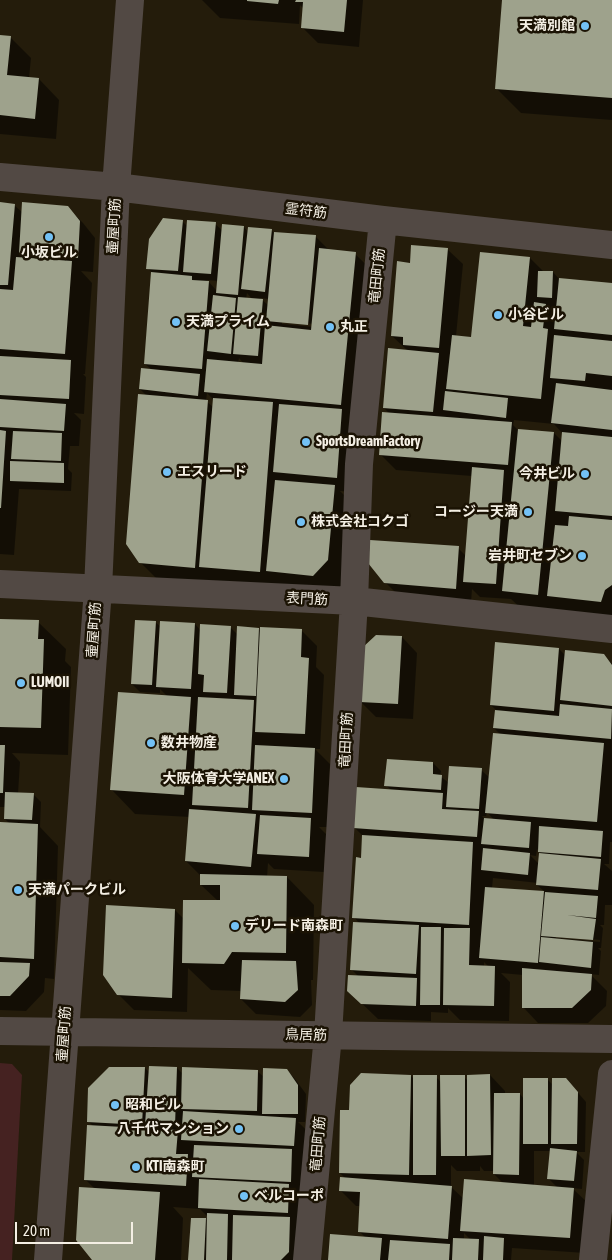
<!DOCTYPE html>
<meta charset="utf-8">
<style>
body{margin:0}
#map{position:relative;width:612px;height:1260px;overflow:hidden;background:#241c0b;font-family:"Asap Condensed",sans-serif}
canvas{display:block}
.scale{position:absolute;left:15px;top:1222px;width:118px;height:22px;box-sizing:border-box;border:2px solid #f4efe4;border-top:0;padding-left:6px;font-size:15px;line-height:18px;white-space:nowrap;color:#f4efe4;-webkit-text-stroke:4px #1b1304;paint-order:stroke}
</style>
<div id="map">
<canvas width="612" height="1260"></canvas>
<div class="scale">20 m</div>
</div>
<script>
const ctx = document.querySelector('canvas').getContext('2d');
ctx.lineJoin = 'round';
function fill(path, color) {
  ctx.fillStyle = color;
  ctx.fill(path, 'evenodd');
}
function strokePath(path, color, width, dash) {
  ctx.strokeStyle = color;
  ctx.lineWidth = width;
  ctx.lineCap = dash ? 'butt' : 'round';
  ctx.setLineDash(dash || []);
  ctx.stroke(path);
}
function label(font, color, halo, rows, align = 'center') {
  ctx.font = font + ' "Asap Condensed","Noto Sans JP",sans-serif';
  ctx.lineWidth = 5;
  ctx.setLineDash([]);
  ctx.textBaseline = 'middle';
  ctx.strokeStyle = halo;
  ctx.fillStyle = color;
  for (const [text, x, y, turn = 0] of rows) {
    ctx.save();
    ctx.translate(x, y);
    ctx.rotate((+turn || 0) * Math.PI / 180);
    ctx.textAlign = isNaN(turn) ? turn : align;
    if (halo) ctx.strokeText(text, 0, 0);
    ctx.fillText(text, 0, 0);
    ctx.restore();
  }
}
fill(new Path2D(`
 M0 1063 12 1064 22 1075 12 1260H0Z`), '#452221');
fill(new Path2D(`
 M202 0H363L359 47 318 43 303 28 304 9 300 5 299 24 220 18Z
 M503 0H612V120L521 113 497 89Z
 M0 36 10 37 31 58 29 78 39 79 59 100 56 139 0 134Z
 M0 204 14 205 23 213 67 207 83 223 95 238 93 272 81 271 92 283 85 374H83L86 377 84 414 74 413 81 420 79 446H70L68 469 72 473 71 491 19 489 14 555 0 554Z
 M182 221 188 227 215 224 223 231 244 227 248 232 271 230 275 234 316 237 330 251 355 254 380 278 352 492 340 491 359 510 351 584 338 599 168 590 140 562 147 396 140 389 152 370 145 364 152 273 148 268ZM207 280 218 281 217 291ZM247 293 253 300 246 299ZM260 298 269 299V306ZM282 321 315 324 314 327 282 324ZM239 358 244 364 238 363ZM207 393 214 400 213 407 206 401Z
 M447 249 463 264 456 336 472 338 530 258 544 272H553L559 279 612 284V617L531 618 511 599 480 597 472 589 471 603 401 598 385 582 458 548 466 556 472 476 396 470 380 454 390 414 384 408 408 351 392 336 411 264ZM514 420 554 424 563 434V442L554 433 518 430 513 425Z
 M0 620 38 622 66 649 65 661 71 667 68 755 12 753 20 762 18 794H33L41 802 40 827 58 846 54 979 45 978 44 992 26 1011 0 1010V823L10 824 5 819 6 807H0Z
 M155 622 161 627 195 624 201 631 230 627 238 635 258 629 261 631 301 630 317 646 316 667 324 675 320 749H315L330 764 327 827H319L326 834 324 872 274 869 268 863 267 877H287L314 905 313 980H311L312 1005 300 1017 256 1014 241 999V991L211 990 188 968 187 1012 134 1010 118 994 175 910 184 919 218 901 201 885V876L186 861 190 817 135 814 111 789 168 697 160 689V693L140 692 132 684Z
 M402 637 417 653 413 719 376 717 361 702Z
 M559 649 566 656 604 655 612 664V842H610L609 864H604L612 871V905H605L604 925H600L603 928 601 948H598L601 951 599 975 590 974 607 991 606 1006 588 1023H538L523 1007V975L501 973 510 982 509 1021 460 1020 448 1008V1013L431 1012V1021L378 1019 349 991 359 977 351 969 359 923 354 917 362 859 364 837 355 828 391 790 386 785 433 763 441 771 440 776 449 783 481 770 490 778 501 735 494 728 496 710 491 705ZM487 812 494 820 485 819 482 816H486ZM537 849 542 855 539 864 530 855 536 856ZM493 878 538 883 537 885 545 892 492 888ZM556 936 600 940V942L556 938ZM484 962 489 967H484Z
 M145 1068 150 1073 177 1068 183 1074 257 1071 264 1077 287 1070 295 1079 306 1094 305 1122H298L323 1146 304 1260H190L192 1219 208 1220 209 1218 200 1209 173 1207 183 1218 181 1260H94L95 1189 85 1179 93 1126 88 1121Z
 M490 1075 505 1091V1094H520L524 1099 547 1079 553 1085 574 1088 586 1102 585 1152H576L584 1160 582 1189 572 1188 589 1204 585 1253 512 1248 511 1260H329L366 1238 359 1231 361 1206H356L340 1190 346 1179 340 1173 350 1111 411 1076 415 1080 436 1077 441 1082 464 1077 468 1081ZM534 1151H550L548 1178 558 1188 534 1186ZM451 1165 457 1171H480V1166L484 1171H494V1174L504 1184 464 1199 451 1187ZM464 1233 471 1240 464 1239Z`), '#0007');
fill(new Path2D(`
 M247 0H279L278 4 247 1Z
 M296 0H347L344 32 301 28 303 2H295Z
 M502 0H612V98L495 89Z
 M0 35 11 36 7 75 39 78 35 119 0 115Z
 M0 202 15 204 8 285H0Z
 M22 202 68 206 80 221 78 258 19 253Z
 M163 218 183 220 178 271 146 269 149 239Z
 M187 220 216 222 211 274 183 272Z
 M222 224 244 226 238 295 216 293Z
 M248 227 272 229 265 292 241 289Z
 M274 232 316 235 308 325 266 321Z
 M411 245 448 248 439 348 403 345V337L391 336 397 261 410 263Z
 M319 248 356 252 341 405 204 392 207 359 262 364 265 325 311 330Z
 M480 252 530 257 523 326 531 327 534 302 546 304 543 328 548 329 541 399 446 389 452 335 471 337Z
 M16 257 72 261 65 354 0 349V289L13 290Z
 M538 271H553L552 298 537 297Z
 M151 272 192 276V280L209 281 202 369 144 364Z
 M559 278 612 283V335L554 329Z
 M213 295 236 298 231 354 207 351Z
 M238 297 263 299 258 356 233 354Z
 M554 335 612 341V376L586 373 585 381 550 378Z
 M388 348 439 353 433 412 383 408Z
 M0 356 71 360 69 399 0 395Z
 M141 368 200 374 198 396 139 389Z
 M556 383 612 390V430L551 423Z
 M445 391 508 398 506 418 443 410Z
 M138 394 208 400 195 568 139 563 126 544Z
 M213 398 273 402 260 572 199 567Z
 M0 399 66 404 64 431 0 427Z
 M279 404 342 409 337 478 273 472Z
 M382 412 512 422 508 465 379 455Z
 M518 429 554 432 538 595 502 591Z
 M0 430 6 431 1 508H0Z
 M13 431 62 433 61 461 11 459Z
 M562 432 612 437V516L555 511Z
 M10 461 64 463V483L10 481Z
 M472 467 504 470 496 584 463 582Z
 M275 480 335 485 328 560 313 576 266 571Z
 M569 516 612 520V585L605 590 601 602 547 596 555 525 568 526Z
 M370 540 459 546 456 589 384 583 368 563Z
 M0 619 39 620 38 639H44L41 728 0 727Z
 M135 620 156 621 152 685 131 684Z
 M160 621 195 623 191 689 156 687Z
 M200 624 231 626 227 693 203 692 204 675 198 674Z
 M237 626 259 628 256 696 234 695Z
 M260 627 302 629 301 657 309 658 305 734 255 732Z
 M376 635 402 636 398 704 360 702 362 648Z
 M495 642 559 648 554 711 490 705Z
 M565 650 604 654 612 665V706L560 700Z
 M118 692 191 697 184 795 110 790Z
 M198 697 254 700 248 808 192 805Z
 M560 704 612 709 611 739 493 728 495 710 559 716Z
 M493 733 604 743 597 822 485 813Z
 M0 745H5L3 793H0Z
 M255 745 315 748 312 813 252 810Z
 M387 759 433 762V774L442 775 441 790 384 786Z
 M449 766 482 768 479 809 446 807Z
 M356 787 443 793 442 809 479 811 477 837 353 828Z
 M5 792 34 793 32 820 4 819Z
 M189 809 256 814 251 867 185 861Z
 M260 815 311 818 309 857 257 854Z
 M484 818 531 822 529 848 481 844Z
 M0 822 38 824 34 959 0 957Z
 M539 826 603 831 601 857 538 852Z
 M362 835 473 842 469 925 352 918 356 857 361 858Z
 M483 848 530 853 528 875 481 870Z
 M539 853 601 859 598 890 536 885Z
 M200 874 287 876 286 953 232 952 224 964 182 963 183 900H220V885H200Z
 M485 887 544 891 538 963 479 958Z
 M545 892 598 896 596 918 567 915 596 919 593 940 541 936Z
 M106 905 175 909 172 998 117 995 103 975Z
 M353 922 419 925 416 974 350 970Z
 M421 927H441L440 1005H420Z
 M444 928H470L469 965 495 966 494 1006 443 1005Z
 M541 937 593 942 591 968 539 962Z
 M242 960 296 961 298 990 285 1002 240 999Z
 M0 962 30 963 29 976 10 996H0Z
 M522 968 592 974 591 990 572 1008H522Z
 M348 975 417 978 416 1006 361 1004 347 991Z
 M149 1066 177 1067 175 1126 145 1125Z
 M109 1067H145L142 1125 87 1122 88 1088Z
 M182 1067 258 1070 257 1111 181 1109Z
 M263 1068 287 1069 298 1085V1114H262Z
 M361 1073 411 1075 409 1175 339 1173 340 1110H349L350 1085Z
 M490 1074 491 1155 467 1156V1075Z
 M413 1075H437L436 1175H413Z
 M440 1075H465V1156H441Z
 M523 1078H548V1144H523Z
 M552 1078H566L578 1092 577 1144H551Z
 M494 1093H520L519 1175 493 1174Z
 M183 1111 296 1118 294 1146 181 1140Z
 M87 1125 178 1130 176 1154H188L186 1186 84 1180Z
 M194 1145 292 1149 291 1182 192 1177Z
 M550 1148 577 1151 574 1181 547 1179Z
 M340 1177 452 1186 448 1239 358 1232 360 1192 339 1191Z
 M199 1179 289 1184 288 1213 198 1208Z
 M464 1179 574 1188 570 1238 460 1231Z
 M79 1187 160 1192 155 1260H92L76 1240Z
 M207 1213 228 1214 227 1260H206Z
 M233 1215 290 1217 289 1252 281 1260H232Z
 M191 1218H206L204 1260H188Z
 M330 1234 382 1238 380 1260H328Z
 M484 1236 504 1238 503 1260H483Z
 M453 1238 479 1239 478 1260H452Z
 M390 1240 450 1244 449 1260H388Z`), '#9ea28c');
strokePath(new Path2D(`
 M0 177 116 187 383 220 612 245
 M0 584 354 601 612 629
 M0 1031 612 1039
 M48 1260 98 589 116 187 130 0
 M307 1260 328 1035 354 601 359 464 383 220
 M593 1260 612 1074`), '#524944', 28);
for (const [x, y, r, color] of [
 [585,26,5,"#73c1f5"],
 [49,237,5,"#73c1f5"],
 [498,315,5,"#73c1f5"],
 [176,322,5,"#73c1f5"],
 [330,327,5,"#73c1f5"],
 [306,442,5,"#73c1f5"],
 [167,472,5,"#73c1f5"],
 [585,474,5,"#73c1f5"],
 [528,512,5,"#73c1f5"],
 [301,522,5,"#73c1f5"],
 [582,556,5,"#73c1f5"],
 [21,683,5,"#73c1f5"],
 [151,743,5,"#73c1f5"],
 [284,779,5,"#73c1f5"],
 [18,890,5,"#73c1f5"],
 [235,926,5,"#73c1f5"],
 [115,1105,5,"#73c1f5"],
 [239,1129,5,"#73c1f5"],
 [136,1167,5,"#73c1f5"],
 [244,1196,5,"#73c1f5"]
]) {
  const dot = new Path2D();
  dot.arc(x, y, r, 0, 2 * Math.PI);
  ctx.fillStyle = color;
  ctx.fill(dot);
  strokePath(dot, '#1b1304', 2);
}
label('bold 14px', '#f4efe4', '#1b1304', [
 ["天満別館",575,26,"right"],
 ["小坂ビル",49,253,"center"],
 ["小谷ビル",508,315],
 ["天満プライム",186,322],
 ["丸正",340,327],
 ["SportsDreamFactory",316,442],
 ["エスリード",177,472],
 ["今井ビル",575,474,"right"],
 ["コージー天満",518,512,"right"],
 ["株式会社コクゴ",311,522],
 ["岩井町セブン",572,556,"right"],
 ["LUMOII",31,683],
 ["数井物産",161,743],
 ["大阪体育大学ANEX",274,779,"right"],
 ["天満パークビル",28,890],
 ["デリード南森町",245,926],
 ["昭和ビル",125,1105],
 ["八千代マンション",229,1129,"right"],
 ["KTI南森町",146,1167],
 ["ベルコーポ",254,1196]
], 'left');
label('14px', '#f4efe4', '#1b1304', [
 ["霊符筋",306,211,7],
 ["壷屋町筋",114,226,-87],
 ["竜田町筋",377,276,-84],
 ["表門筋",307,599,3],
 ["壷屋町筋",94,630,-86],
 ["竜田町筋",346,740,-87],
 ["壷屋町筋",64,1034,-86],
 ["鳥居筋",306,1035,1],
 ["竜田町筋",318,1144,-85]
]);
</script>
